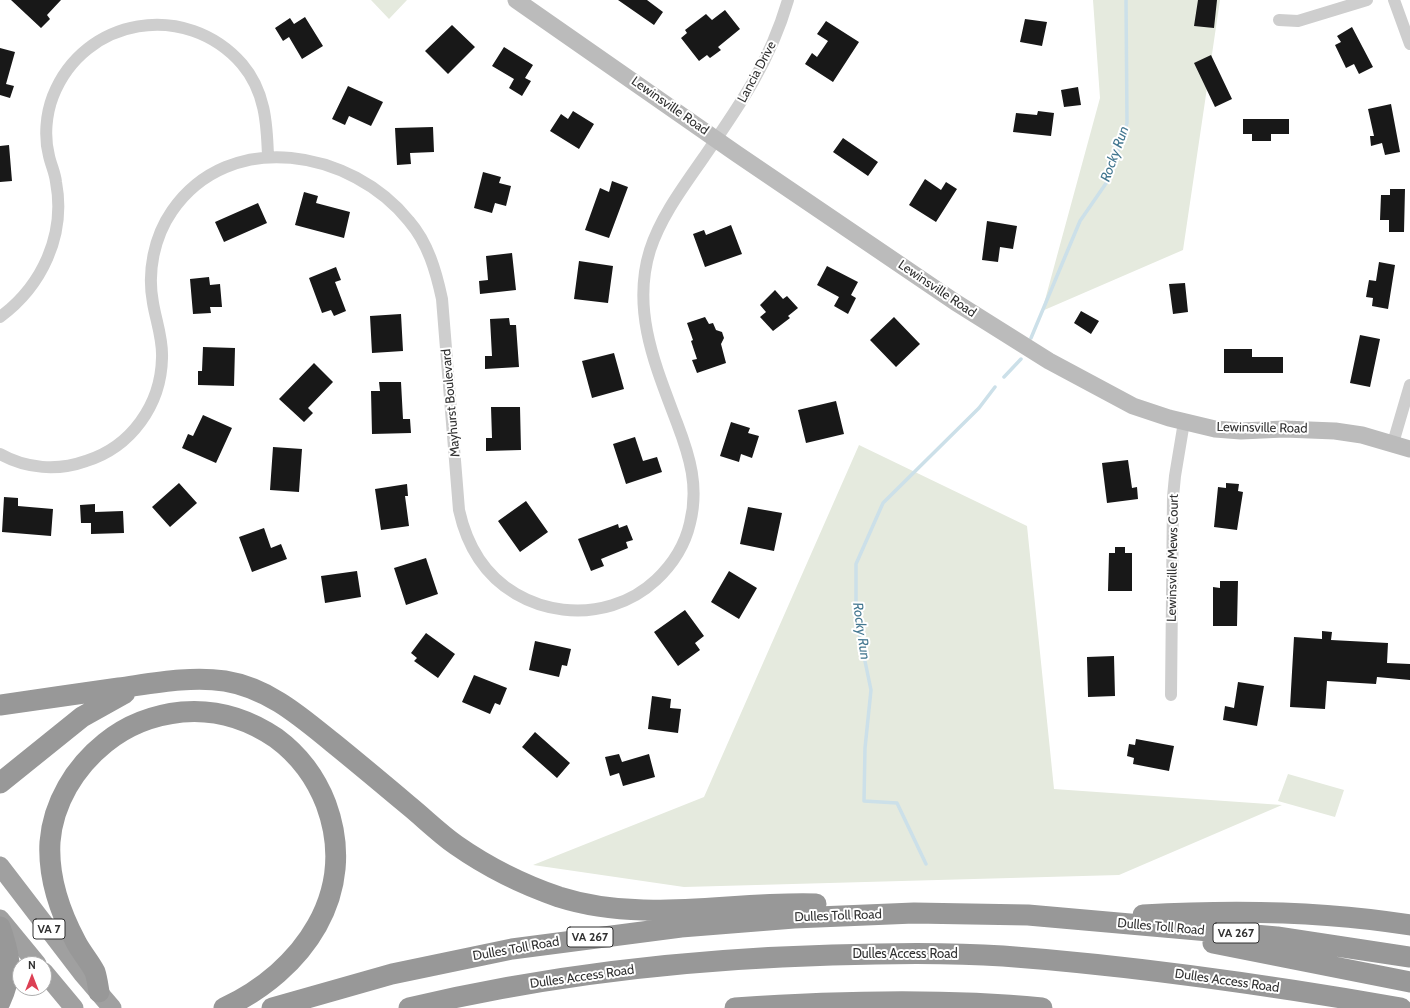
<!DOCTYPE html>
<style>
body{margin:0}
#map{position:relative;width:1410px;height:1008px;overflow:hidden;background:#fff;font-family:Cabin,sans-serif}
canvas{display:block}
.north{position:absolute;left:12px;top:956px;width:40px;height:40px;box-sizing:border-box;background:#fff;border:1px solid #adadad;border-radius:50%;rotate:0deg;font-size:11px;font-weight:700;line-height:16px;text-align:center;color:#313131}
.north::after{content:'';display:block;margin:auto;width:14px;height:18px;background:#dc4054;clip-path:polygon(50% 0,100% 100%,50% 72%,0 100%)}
</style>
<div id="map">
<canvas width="1410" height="1008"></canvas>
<div class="north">N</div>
</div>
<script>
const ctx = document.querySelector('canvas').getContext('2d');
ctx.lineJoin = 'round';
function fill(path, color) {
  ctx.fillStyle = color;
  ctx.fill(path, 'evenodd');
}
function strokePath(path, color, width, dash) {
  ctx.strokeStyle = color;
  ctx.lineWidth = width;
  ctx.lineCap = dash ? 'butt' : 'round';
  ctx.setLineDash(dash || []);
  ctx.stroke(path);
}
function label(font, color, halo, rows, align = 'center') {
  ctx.font = font + ' Cabin,sans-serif';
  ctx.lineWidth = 4;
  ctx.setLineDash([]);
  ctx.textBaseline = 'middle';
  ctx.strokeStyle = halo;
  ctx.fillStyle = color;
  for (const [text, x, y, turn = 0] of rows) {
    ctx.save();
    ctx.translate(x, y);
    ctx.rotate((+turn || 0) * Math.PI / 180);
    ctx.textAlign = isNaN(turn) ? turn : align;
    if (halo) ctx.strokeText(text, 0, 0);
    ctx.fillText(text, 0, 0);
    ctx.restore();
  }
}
fill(new Path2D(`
 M371 0H407L389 19Z
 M1093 0H1220L1183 250 1042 311 1100 98Z
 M859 445 1027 526 1054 789 1282 805 1119 875 684 887 533 865 704 797Z
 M1288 774 1344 790 1335 817 1278 801Z`), '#e5eade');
strokePath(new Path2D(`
 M1031 338 1080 221 1109 179 1127 123 1126 0
 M1004 377 1021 359
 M926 864 897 803 864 801 865 748 871 690 856 618V564L883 503 979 408 995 387`), '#cce0e9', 3.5);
fill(new Path2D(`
 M11 0H61L47 15 50 19 41 28Z
 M618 0H647L663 12 654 25Z
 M1198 0H1217L1214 28 1194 26Z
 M725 10 740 29 718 47 721 50 710 58 707 55 699 61 681 38 687 33 685 30 706 14 712 20Z
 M305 17 323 46 302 59 289 37 283 41 275 28 290 18 294 24Z
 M1025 19 1047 22 1042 46 1020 42Z
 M826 21 859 42 833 82 805 64 812 53 817 57 828 41 817 34Z
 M452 25 475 47 448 74 425 51Z
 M1352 27 1373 67 1359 74 1354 64 1346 68 1335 45 1341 42 1337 36Z
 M504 47 533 65 525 78 531 81 522 96 509 88 514 79 492 66Z
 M0 48 15 52 6 84 14 86 10 98 0 95Z
 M1211 55 1232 99 1215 107 1194 63Z
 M348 86 383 102 371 126 349 116 345 125 332 119Z
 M1078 87 1081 105 1064 107 1061 90Z
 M1391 104 1400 152 1385 155 1382 143 1371 146 1370 136H1374L1368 109Z
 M573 111 594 124 579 149 550 131 561 114 568 119Z
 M1038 111 1054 113 1051 136 1013 132 1016 113 1037 115Z
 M1243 119H1289V134H1271V141H1252V134H1243Z
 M433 127 434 152 410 153 411 164 397 165 395 128Z
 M843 138 878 162 868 176 833 152Z
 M9 145 12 181 0 182V146Z
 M483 172 501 177 499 183 511 186 506 206 495 203 492 213 474 208Z
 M925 179 941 190 946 182 957 189 936 222 909 205Z
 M612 181 628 187 609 238 585 230 600 188 609 192Z
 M1390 189H1405L1404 232H1389V220H1380L1381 195H1390Z
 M304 192 318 196 316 203 350 212 344 238 295 225Z
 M258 203 267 223 224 242 215 222Z
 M987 221 1017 226 1013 249 1000 247 998 262 982 260Z
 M731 225 742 254 705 267 693 234 704 230 706 235Z
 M512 253 516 290 480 294 479 281 488 280 486 256Z
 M579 261 613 266 608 303 574 299Z
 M1379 262 1395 265 1388 309 1372 306 1373 298 1366 297 1369 280 1376 281Z
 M827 266 858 282 851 295 856 298 848 314 834 306 839 297 817 285Z
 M336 267 341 280 335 282 346 311 334 316 331 310 322 313 309 278Z
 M209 277 210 285 220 284 222 307H210L211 313 193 314 190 279Z
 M1185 283 1188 312 1173 314 1169 284Z
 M775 290 783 299 787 296 798 308 788 316 790 318 773 331 760 317 766 312 760 305Z
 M1081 311 1099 321 1091 334 1074 323Z
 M401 314 403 351 372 353 370 316Z
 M705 317 709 324 713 323 716 330 722 332 724 338 721 344 726 363 697 373 692 360 697 359 691 341 693 340 687 323Z
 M894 317 920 344 896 367 870 340Z
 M509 318 510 325H516L519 367 485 369V356H492L490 319Z
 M1360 335 1380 339 1370 387 1350 383Z
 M203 347 235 348 234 386 198 385V371H202Z
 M1224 349H1252V357H1283V373H1224Z
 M614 353 624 389 592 398 582 361Z
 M314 363 333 382 308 408 313 413 304 422 279 399Z
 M379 382H401L403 419H410L411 433 372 434 371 391H380Z
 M836 401 844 434 806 443 798 410Z
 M491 407H520L521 450 486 451V438H492Z
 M203 415 232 428 216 463 182 448 188 434 193 436Z
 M731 422 750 428 748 433 759 436 752 458 741 454 739 462 720 456Z
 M635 437 643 461 657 457 662 472 626 484 613 444Z
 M273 447 302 449 299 492 270 490Z
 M1128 460 1132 488 1137 487 1138 499 1107 503 1102 463Z
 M179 483 197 503 170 527 152 507Z
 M1226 483 1239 484 1238 491 1243 492 1237 530 1214 527 1218 487 1226 488Z
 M407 484 408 496H405L409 526 381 530 375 489Z
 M4 497 18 498V506L53 509 51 536 2 532Z
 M526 501 548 532 520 552 498 521Z
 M95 504V512L123 511 124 533 91 534V523H81L80 505Z
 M748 507 782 513 774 551 740 544Z
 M618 524 619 528 627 525 633 540 626 542 628 548 601 559 604 566 591 571 578 539Z
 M264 528 271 548 281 544 287 559 252 572 239 537Z
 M1115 547H1125V553H1132V591H1108L1109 553H1115Z
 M426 558 438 594 406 605 394 568Z
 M357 571 361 597 325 603 321 576Z
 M729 571 757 588 739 619 711 602Z
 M1220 581H1238L1237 626H1213V587L1220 588Z
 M685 610 704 636 695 643 700 650 678 666 654 632Z
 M1322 631 1332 632 1331 640 1388 643 1387 663 1410 664V680L1377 677 1376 684 1327 681 1325 709 1290 707 1294 637 1322 639Z
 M426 633 455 654 438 678 414 661 417 658 411 653Z
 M535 641 571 649 567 666 562 665 559 677 529 670Z
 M1114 656 1115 696 1088 697 1087 657Z
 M474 675 507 688 500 705 495 703 490 714 462 702Z
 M1238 682 1264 686 1257 726 1223 720 1225 706 1234 708Z
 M652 696 671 699 670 708 681 709 678 733 648 729Z
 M535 732 570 763 557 778 522 747Z
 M1136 739 1174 746 1169 771 1133 764 1134 758 1127 756 1129 744 1135 745Z
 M619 754 622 762 649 754 655 777 623 786 619 773 610 776 605 757Z`), '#181818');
strokePath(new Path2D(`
 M1394 0 1410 44
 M1279 20 1298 21 1367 0
 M0 317C42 286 66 235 56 182 55 173 51 165 49 156 44 137 46 114 53 96 84 17 186 0 242 64 265 91 267 123 268 157
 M1393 443 1410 385
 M0 454C26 469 58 471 86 461 131 447 161 405 162 358 163 339 156 321 153 303 147 272 154 237 172 211 230 127 352 150 409 221 428 243 436 271 442 299L459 510C463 528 469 544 479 559 518 618 605 628 656 580 672 565 685 545 690 523 699 487 690 457 677 423 656 367 631 311 650 250 661 216 684 186 704 157 740 105 770 62 788 0
 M1171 695 1173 497 1175 476 1184 422`), '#cecece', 12);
strokePath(new Path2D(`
 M516 0 737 154 955 302 1049 361 1133 406 1169 418 1215 429 1241 431 1284 429 1335 431 1362 435 1410 449`), '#bbb', 17);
strokePath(new Path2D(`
 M0 866 82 973 112 1008
 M0 919 37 964
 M44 972 74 1008`), '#a0a0a0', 19);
strokePath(new Path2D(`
 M0 705C40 699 79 694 119 688 155 683 190 676 225 681 268 688 300 716 332 742 358 763 383 784 408 805 424 818 439 833 456 845 486 866 524 885 559 897 644 924 730 901 816 904
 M0 783 82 717 125 693
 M1143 915C1229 910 1325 911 1410 925
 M0 927C10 956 14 972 0 1002
 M1213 943 1410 982
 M99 992C98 986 97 978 95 972 90 962 81 952 76 942 60 912 48 876 50 842 53 803 75 767 105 743 127 725 153 715 182 712 216 709 248 719 276 738 299 755 316 778 326 804 359 893 303 971 224 1008
 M272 1008 392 974 512 949 681 927 794 918 914 913 1028 915 1277 937 1410 957
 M409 1008C547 975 690 959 832 955 889 953 946 952 1003 956 1137 966 1269 985 1401 1008
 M735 1008C837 1001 940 998 1042 1008`), '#989898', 21);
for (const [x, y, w] of [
 [49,929,32],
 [1236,933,46],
 [590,937,46]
]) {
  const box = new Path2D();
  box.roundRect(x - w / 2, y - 10, w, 20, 3);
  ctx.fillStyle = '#fff';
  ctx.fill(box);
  strokePath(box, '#313131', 1);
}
label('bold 12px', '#313131', null, [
 ["VA 7",49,929],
 ["VA 267",1236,933],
 ["VA 267",590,937]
]);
label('13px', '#313131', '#fff', [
 ["Lancia Drive",757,72,-62],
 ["Lewinsville Road",670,106,35],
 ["Lewinsville Road",937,289,34],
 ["Mayhurst Boulevard",451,403,-95],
 ["Lewinsville Road",1262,428,1],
 ["Lewinsville Mews Court",1173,558,-89],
 ["Dulles Toll Road",838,916,-2],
 ["Dulles Toll Road",1161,927,5],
 ["Dulles Toll Road",516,949,-10],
 ["Dulles Access Road",905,954],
 ["Dulles Access Road",582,977,-8],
 ["Dulles Access Road",1227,981,8]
]);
label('italic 14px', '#437790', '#fff', [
 ["Rocky Run",1115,154,-70],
 ["Rocky Run",861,631,82]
]);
</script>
